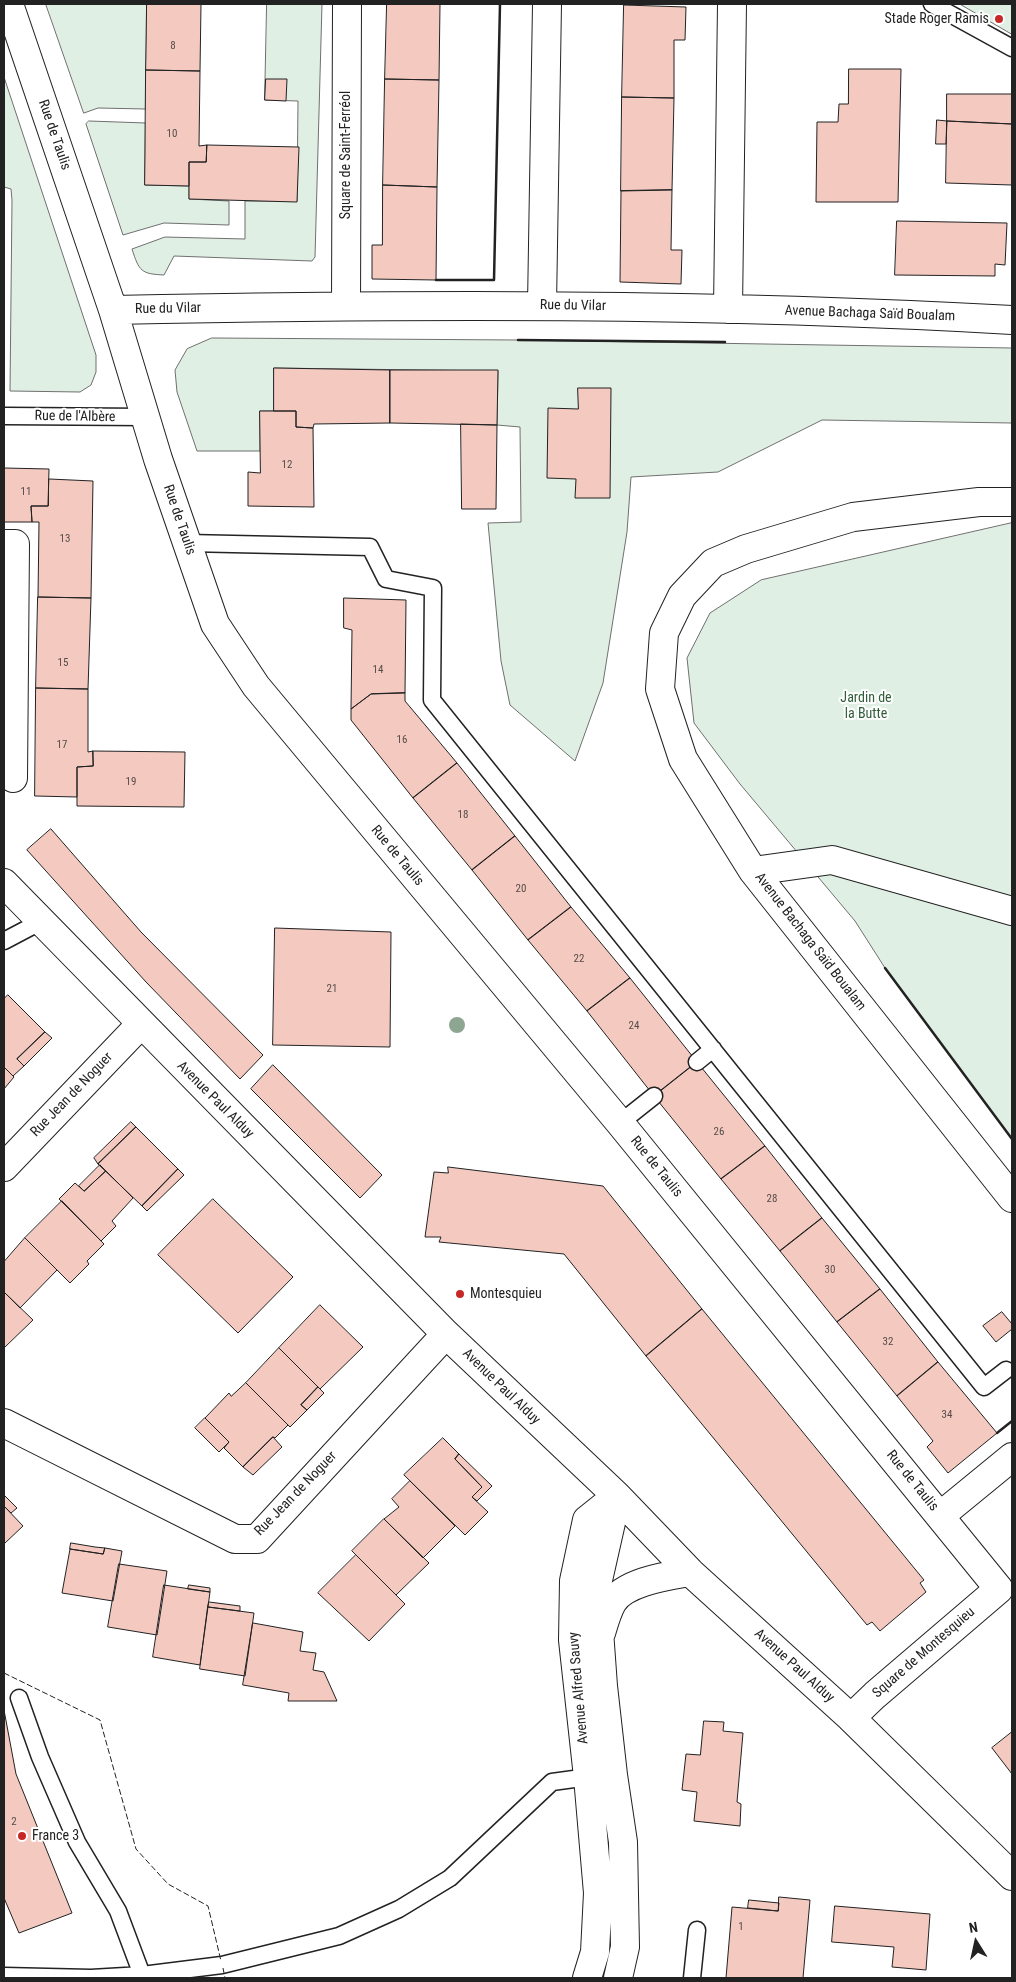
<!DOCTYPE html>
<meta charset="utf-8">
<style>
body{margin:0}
#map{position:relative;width:1016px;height:1982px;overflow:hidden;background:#fff;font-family:"Roboto Condensed",sans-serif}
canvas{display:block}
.frame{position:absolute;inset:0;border:5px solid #222;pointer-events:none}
.north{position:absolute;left:951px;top:1917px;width:50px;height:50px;-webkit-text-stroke:4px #fff;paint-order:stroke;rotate:350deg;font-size:14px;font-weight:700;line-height:20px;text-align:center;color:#222}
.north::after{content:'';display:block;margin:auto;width:18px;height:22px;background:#222;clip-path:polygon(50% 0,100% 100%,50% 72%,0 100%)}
</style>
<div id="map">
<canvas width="1016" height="1982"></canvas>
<div class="frame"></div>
<div class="north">N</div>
</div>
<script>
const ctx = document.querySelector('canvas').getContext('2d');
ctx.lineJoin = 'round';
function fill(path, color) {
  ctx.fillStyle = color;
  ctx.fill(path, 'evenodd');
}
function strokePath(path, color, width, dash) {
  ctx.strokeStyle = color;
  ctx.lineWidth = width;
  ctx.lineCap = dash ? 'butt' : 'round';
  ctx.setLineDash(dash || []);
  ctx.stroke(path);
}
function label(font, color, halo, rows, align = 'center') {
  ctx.font = font + ' "Roboto Condensed",sans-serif';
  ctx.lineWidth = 4;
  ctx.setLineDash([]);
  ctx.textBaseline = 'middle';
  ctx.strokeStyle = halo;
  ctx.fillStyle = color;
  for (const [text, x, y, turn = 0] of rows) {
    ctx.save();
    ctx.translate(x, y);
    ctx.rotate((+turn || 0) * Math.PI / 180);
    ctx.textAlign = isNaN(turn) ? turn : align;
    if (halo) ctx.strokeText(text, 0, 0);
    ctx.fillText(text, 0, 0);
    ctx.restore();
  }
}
const green = new Path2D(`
 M46 4H147L146 109 98 108 84 113Z
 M267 4H322L315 257 312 261 174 256 164 275C141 274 139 271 132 249L165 237 245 239V201H297L298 101 265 100Z
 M960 4H1012V34Z
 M4 77 96 355V372L91 385 80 392 10 391 12 200 11 189 4 187Z
 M89 121 146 123 145 185 189 186V199L229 201V225L164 223 123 235 86 124Z
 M212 338 518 340 1012 348V423L822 420 718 472 631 477 627 532 603 683 575 761 510 705 501 661 488 523 521 522 520 427 497 425 498 371 274 368V411H260V451H197L177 392 175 370 187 349Z
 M1012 523V1139L885 968 855 921 740 784 694 723 687 658 710 613 761 580Z`);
fill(green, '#e0efe3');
strokePath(green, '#6f6f6f', 1);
const building = new Path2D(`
 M147 4H201L200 71 146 70Z
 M387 4H440L439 80 385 79Z
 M624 5 686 7 685 40H674V98L622 97Z
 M849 69H901L898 202H816L817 122H838L839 104H848Z
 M146 70 200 71 199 146 207 145 206 162H189V186L145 185Z
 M266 79H287L286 101 265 100Z
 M385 79 439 80 437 187 383 185Z
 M947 94H1012V124L947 121Z
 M622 97 674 98 672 190 621 191Z
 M937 120 947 121 946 144H936Z
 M947 121 1012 124V185L946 183Z
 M207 145 299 147 297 202 189 199V162H206Z
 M383 185 437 187 436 280 372 279V245H382Z
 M672 190 671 250H682L681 284 620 282 621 191Z
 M897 221 1007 223 1005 265 995 264V276L895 275Z
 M274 368 390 370V423L314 424 313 428 296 427V411H274Z
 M390 370H498L497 425 390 423Z
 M578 388H611L610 498H575L576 479 547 478 548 408 578 409Z
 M260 411H296V427L313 428 314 507 248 506V472L260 473Z
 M461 424 497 425 496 509H462Z
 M4 468 49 469 48 506H31L32 522H4Z
 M49 479 93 481 91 598 38 597 39 522H32L31 506H48Z
 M38 597 91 598 88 689 36 688Z
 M344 598 406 600 405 693 371 694 351 709 352 630 344 628Z
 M36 688 88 689V752L93 751V766L77 767V797L35 796Z
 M405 693V701L457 763 413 798 351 720V709L371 694Z
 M93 751 185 752 184 807 77 806V767L93 766Z
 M457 763 515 836 472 870 413 798Z
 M51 829 141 932 263 1055 240 1079 146 982 27 850Z
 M515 836 571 907 528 940 472 870Z
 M571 907 630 978 587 1011 528 940Z
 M275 928 391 932 390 1047 273 1045Z
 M630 978 697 1062 654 1096 587 1011Z
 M8 995 45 1032 17 1059 24 1066 13 1076 4 1067V999Z
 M45 1032 52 1038 24 1066 17 1059Z
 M697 1062 765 1146 721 1179 654 1096Z
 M273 1065 382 1175 360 1198 251 1089Z
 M4 1067 14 1077 4 1089Z
 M131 1122 136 1127 98 1164 94 1158Z
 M136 1127 178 1169 142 1206 98 1164Z
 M765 1146 822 1218 780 1251 721 1179Z
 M100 1165 106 1171 84 1191 79 1186Z
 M448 1167 603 1186 702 1309 646 1356 564 1254 439 1242 441 1237H425L434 1172 448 1173Z
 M178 1169 184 1175 147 1211 142 1206Z
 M106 1171 133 1198 112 1221 116 1226 101 1241 59 1199 75 1183 84 1191Z
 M213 1199 293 1277 238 1333 158 1255Z
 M62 1201 104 1244 87 1261 89 1264 70 1283 25 1238Z
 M822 1218 880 1289 837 1322 780 1251Z
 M25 1238 57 1270 20 1308 4 1292V1262Z
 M880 1289 938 1362 897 1396 837 1322Z
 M4 1292 33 1320 4 1348Z
 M320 1305 363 1347 320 1389 279 1348Z
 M702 1309 924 1580 920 1583 926 1592 880 1631 872 1622 867 1625 646 1356Z
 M1002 1312 1012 1324V1329L996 1342 983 1326Z
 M279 1348 318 1387 301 1405 307 1410 290 1427 246 1383Z
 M938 1362 997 1433 948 1473 927 1447 933 1441 897 1396Z
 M246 1383 288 1425 275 1438 273 1437 243 1467 224 1448 229 1442 205 1418 229 1393 231 1396Z
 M318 1387 324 1393 307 1410 301 1405Z
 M205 1418 229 1442 219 1452 195 1428Z
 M273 1437 282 1447 253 1475 243 1467Z
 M443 1438 459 1454 455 1459 482 1487 472 1497 488 1512 465 1535 404 1475Z
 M459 1454 492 1486 477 1501 472 1497 482 1487 455 1459Z
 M410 1481 455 1526 423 1558 384 1519 399 1507 392 1499Z
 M5 1496 17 1508 11 1513 4 1506Z
 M4 1506 23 1526 4 1544Z
 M384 1519 429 1563 396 1595 352 1551Z
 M71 1543 95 1547 105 1548 103 1554 70 1549Z
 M105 1548 122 1551 113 1601 62 1593 70 1549 103 1554Z
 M356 1555 405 1604 369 1641 318 1593Z
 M119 1564 167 1571 157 1635 108 1627Z
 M164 1585 210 1592 200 1665 153 1657Z
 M189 1585 210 1588V1592L188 1589Z
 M209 1602 240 1606V1611L208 1607Z
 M208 1607 254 1613 245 1676 200 1669Z
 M253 1623 303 1632 300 1651 316 1653 313 1670 324 1672 337 1701H288L289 1693 243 1685Z
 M4 1710 16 1774 72 1913 19 1933 4 1898Z
 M704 1721 724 1722 723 1731 743 1733 737 1802 741 1804 740 1826 694 1821 697 1792 682 1790 686 1754 700 1755Z
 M1012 1732V1774L992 1748Z
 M779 1897 810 1900 803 1978H726L732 1907 778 1911Z
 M749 1900 779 1903 778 1911 748 1908Z
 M835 1906 930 1914 926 1970 892 1967 894 1947 832 1942Z`);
fill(building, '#f3c9c0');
strokePath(building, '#222', 1);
const lane = new Path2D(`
 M932 4 1012 48
 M4 416 147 417
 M187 543 370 547 386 579 433 588 432 700 984 1387 1006 1370
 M4 941 40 922
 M697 1062 713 1049
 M620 1123 654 1096
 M19 1698 40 1757 77 1842 118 1911 142 1975
 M4 1976 91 1978 142 1975 222 1965 339 1936 399 1909 450 1878 552 1782 596 1776
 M692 1978 697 1930`);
const street = new Path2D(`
 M9 4 113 310 158 459 215 624 256 686 620 1123 999 1589 875 1695 851 1718
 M542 305 547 4
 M346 306 347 4
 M728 309 732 4
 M113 310C413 304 713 303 1012 320
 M4 544H15L13 778
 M753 871 683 759 660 689 664 633 682 596 713 563 746 549 853 517 979 502H1012
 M4 883 446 1334 617 1496 690 1572 851 1718 1012 1876
 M1012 911 832 860 753 871 1012 1198
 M4 1167 141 1024
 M4 1423 235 1539H257L446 1334
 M617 1496 596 1589 603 1686 613 1775 623 1842 625 1947 618 1978
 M940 1516 1012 1457
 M601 1633C604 1623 607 1612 612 1603 624 1582 667 1576 690 1572
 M587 1978 595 1952 598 1893 588 1777 573 1640 574 1581 587 1520 617 1496`);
strokePath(lane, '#222', 19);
strokePath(street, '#222', 30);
strokePath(lane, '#fff', 16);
strokePath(street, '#fff', 28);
strokePath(new Path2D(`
 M4 1673 100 1720 136 1849 168 1884 208 1906 221 1961
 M223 1968 225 1978`), '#222', 1, [6, 2.5]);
strokePath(new Path2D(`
 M436 280H494L500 4
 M518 340 725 342
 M885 968 1012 1139
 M997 1433 1012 1421`), '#222', 2.5);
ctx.fillStyle = '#8da692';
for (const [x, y] of [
 [457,1025]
]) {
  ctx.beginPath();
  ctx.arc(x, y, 8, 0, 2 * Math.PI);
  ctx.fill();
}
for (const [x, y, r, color] of [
 [999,19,5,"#c62828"],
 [460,1294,5,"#c62828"],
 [22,1836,5,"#c62828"]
]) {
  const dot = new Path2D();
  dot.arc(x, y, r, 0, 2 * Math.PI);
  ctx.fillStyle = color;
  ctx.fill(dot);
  strokePath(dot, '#fff', 2);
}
label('11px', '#564c4a', null, [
 ["8",173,46],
 ["10",172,134],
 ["12",287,465],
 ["11",26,492],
 ["13",65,539],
 ["15",63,663],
 ["14",378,670],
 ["16",402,740],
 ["17",62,745],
 ["19",131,782],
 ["18",463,815],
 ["20",521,889],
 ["22",579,959],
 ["21",332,989],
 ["24",634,1026],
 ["26",719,1132],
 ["28",772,1199],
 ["30",830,1270],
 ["32",888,1342],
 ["34",947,1415],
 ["2",14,1822],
 ["1",741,1927]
]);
label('14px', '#222', '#fff', [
 ["Stade Roger Ramis",989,19,"right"],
 ["Montesquieu",470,1294],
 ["France 3",32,1836]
], 'left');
label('14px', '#222', '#fff', [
 ["Rue de Taulis",54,135,71],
 ["Square de Saint-Ferréol",346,155,-90],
 ["Rue du Vilar",573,306,1],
 ["Rue du Vilar",168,309,-1],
 ["Avenue Bachaga Saïd Boualam",870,314,2],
 ["Rue de l'Albère",75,417,1],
 ["Rue de Taulis",179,520,71],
 ["Rue de Taulis",397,856,50],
 ["Avenue Bachaga Saïd Boualam",810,942,52],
 ["Rue Jean de Noguer",72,1095,-46],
 ["Avenue Paul Alduy",215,1100,45],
 ["Rue de Taulis",656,1167,51],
 ["Avenue Paul Alduy",501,1387,44],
 ["Rue de Taulis",912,1481,51],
 ["Rue Jean de Noguer",296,1494,-46],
 ["Square de Montesquieu",924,1653,-41],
 ["Avenue Paul Alduy",794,1666,42],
 ["Avenue Alfred Sauvy",579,1688,-95]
]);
label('14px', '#2f5e38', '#fff', [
 ["Jardin de",866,698],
 ["la Butte",866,714]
]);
</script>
